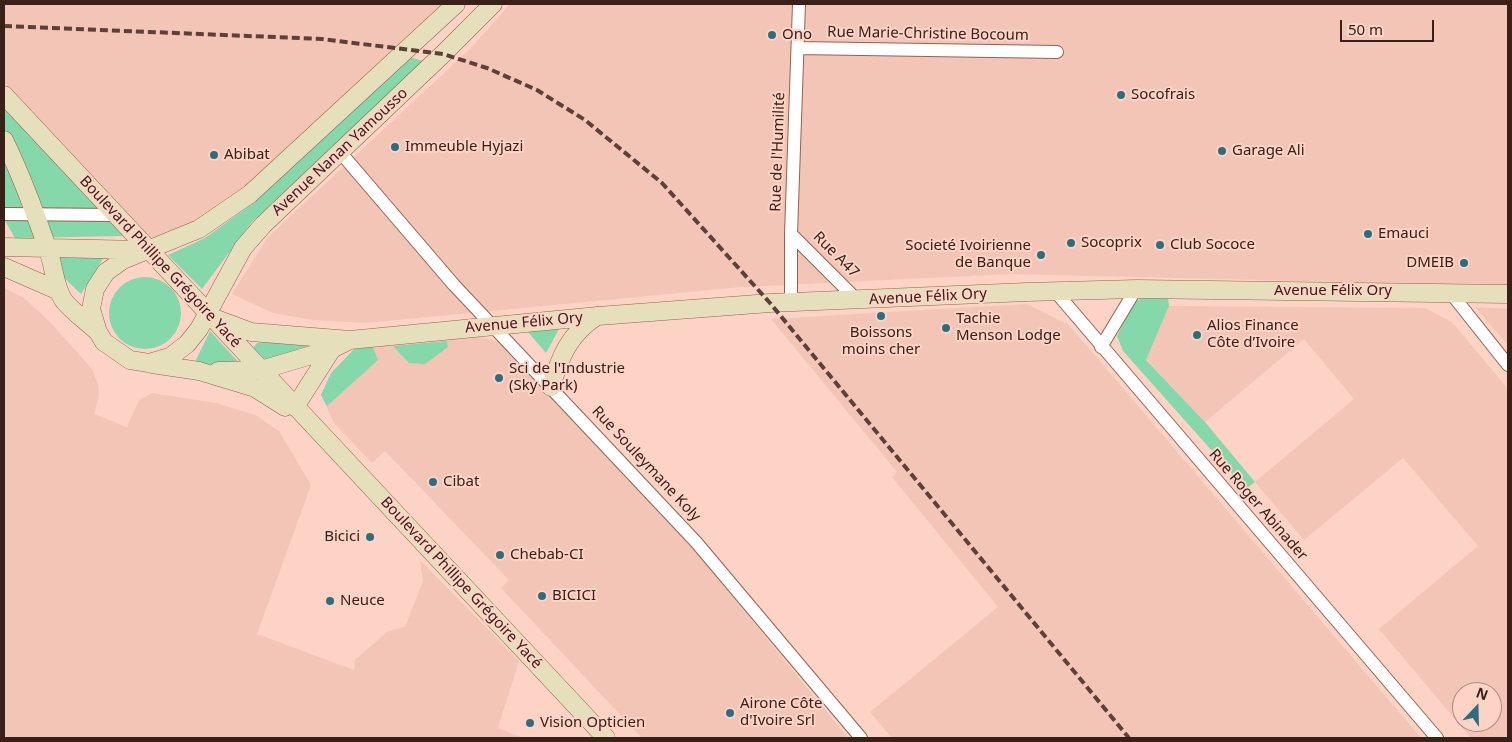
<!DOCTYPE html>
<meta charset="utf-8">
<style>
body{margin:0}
#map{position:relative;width:1512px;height:742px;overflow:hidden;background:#fdd3c6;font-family:"Noto Sans",sans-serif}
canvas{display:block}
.frame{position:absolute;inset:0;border:5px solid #392018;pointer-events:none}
.north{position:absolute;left:1452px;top:682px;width:50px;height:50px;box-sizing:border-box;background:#fdd3c6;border:1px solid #af8b80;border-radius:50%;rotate:21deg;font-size:14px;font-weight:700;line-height:20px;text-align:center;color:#392018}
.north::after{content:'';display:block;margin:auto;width:18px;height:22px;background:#2b6e80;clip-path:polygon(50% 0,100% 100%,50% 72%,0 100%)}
.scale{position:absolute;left:1340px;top:20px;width:94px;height:22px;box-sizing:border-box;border:2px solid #392018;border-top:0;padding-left:6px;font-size:15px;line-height:18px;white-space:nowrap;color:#392018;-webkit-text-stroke:4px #fdd3c6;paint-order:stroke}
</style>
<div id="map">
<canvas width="1512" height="742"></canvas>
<div class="frame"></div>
<div class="north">N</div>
<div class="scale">50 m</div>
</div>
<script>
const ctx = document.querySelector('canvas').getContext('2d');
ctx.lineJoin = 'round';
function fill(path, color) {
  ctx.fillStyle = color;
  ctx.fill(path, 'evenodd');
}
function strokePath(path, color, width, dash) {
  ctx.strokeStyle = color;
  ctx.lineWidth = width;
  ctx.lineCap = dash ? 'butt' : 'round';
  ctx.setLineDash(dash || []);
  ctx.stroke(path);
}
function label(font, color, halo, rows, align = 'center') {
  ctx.font = font + ' "Noto Sans",sans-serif';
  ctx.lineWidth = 4;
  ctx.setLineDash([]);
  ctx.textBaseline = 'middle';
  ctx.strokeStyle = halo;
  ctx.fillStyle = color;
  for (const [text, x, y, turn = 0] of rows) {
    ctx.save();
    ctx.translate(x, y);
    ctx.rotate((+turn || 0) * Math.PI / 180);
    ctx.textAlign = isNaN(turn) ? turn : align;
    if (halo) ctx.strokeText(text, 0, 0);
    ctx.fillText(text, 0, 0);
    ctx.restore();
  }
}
fill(new Path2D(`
 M4 4H443L245 187 194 222 148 239 4 82Z
 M510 4H1508V286L1011 274 742 287 366 323 313 320 273 313 232 294 268 237 471 48Z
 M4 288 24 298 50 322 92 369 98 384 99 396 94 414 127 427 139 400 152 393 216 403 255 415 279 431 311 485 257 634 354 670 355 660 388 631 405 627 423 581 420 560 519 661 498 728 523 738H4Z
 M1027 304 1069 325 1421 738H892L870 712 998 607 892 477 897 472 771 319Z
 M1169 306 1425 308 1452 322 1508 389V738H1471L1379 629 1478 546 1403 458 1304 540 1255 482 1354 399 1304 339 1205 422 1146 359ZM1462 692H1492V722H1462Z
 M1475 307 1508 309V345Z
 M480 337 499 342 623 472 696 552 848 738H642L501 588 509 580 385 451 372 463 334 423 321 395 331 373 372 345 393 346Z`), '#f3c5b7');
fill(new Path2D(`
 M410 57 423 61 251 223 202 289 168 255 205 238 255 202Z
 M4 106 124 236 15 238 4 219Z
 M54 256 104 257 81 294 53 267Z
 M109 313a36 36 0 1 1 72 0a36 36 0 1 1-72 0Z
 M1145 298H1168L1169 306 1146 360 1205 422 1255 482 1246 489 1123 351 1117 336 1134 301Z
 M559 329 546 353 527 331Z
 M210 331 241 365 194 364Z
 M316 338 318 343 267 361 253 348 257 343Z
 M447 341 448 347 425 364 409 363 393 346Z
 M358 345H372L378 360 327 406 321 395 331 373Z`), '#84d8a9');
const street = new Path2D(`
 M798 48 1057 52
 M340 152 454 285 696 542 861 738
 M4 214 115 215
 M791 234 857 300
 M1055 291 1437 738
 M1450 292 1508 365
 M791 302V234L799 4
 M1101 347 1136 289`);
const secondary = new Path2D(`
 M456 4 250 194 199 229 123 260 106 272 95 289 91 309 98 332 104 342 130 360 149 363 170 357 187 344 199 329 243 248 263 225 443 54 493 4
 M4 95 606 738
 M4 140C22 176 36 215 49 253 54 268 55 288 64 301 73 312 87 322 98 332
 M4 247 142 250
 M4 267 59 291
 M208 316 251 332 350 340 598 316 770 303 1027 292 1136 289 1508 294
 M152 364 199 371 255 388 285 407
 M218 371 261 370 332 349 350 340
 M551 387C560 357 569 334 597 316
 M295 407 332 349`);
strokePath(street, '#9b5f4c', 14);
strokePath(secondary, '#9b5f4c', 19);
strokePath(street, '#fff', 12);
strokePath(secondary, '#e5dfbc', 18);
strokePath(new Path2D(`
 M4 26 322 39 443 54 487 68 537 90 585 120 662 183 770 303 1129 738`), '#5d4138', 4, [8, 4]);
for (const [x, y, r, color] of [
 [772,35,5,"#2b6e80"],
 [1121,95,5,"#2b6e80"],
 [395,147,5,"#2b6e80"],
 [1222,151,5,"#2b6e80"],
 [214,155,5,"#2b6e80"],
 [1368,234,5,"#2b6e80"],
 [1071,243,5,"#2b6e80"],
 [1160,245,5,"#2b6e80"],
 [1041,255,5,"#2b6e80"],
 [1464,263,5,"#2b6e80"],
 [881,316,5,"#2b6e80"],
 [946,328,5,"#2b6e80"],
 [1197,335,5,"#2b6e80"],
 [499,378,5,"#2b6e80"],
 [433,482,5,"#2b6e80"],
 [370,537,5,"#2b6e80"],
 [500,555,5,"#2b6e80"],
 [542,596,5,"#2b6e80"],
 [330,601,5,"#2b6e80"],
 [730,713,5,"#2b6e80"],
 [530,723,5,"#2b6e80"]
]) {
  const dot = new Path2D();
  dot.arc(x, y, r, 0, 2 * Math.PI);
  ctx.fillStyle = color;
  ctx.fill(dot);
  strokePath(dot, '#fdd3c6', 2);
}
label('15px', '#392018', '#fdd3c6', [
 ["Rue Marie-Christine Bocoum",928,34,1],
 ["Avenue Nanan Yamousso",340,152,-43],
 ["Rue de l'Humilité",778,152,-88],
 ["Rue A47",836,255,45],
 ["Boulevard Phillipe Grégoire Yacé",160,262,47],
 ["Avenue Félix Ory",1333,291],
 ["Avenue Félix Ory",928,297,-3],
 ["Avenue Félix Ory",524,323,-5],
 ["Rue Souleymane Koly",646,464,47],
 ["Rue Roger Abinader",1258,505,49],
 ["Boulevard Phillipe Grégoire Yacé",461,583,47]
]);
label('15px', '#392018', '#fdd3c6', [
 ["Ono",782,35],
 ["Socofrais",1131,95],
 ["Immeuble Hyjazi",405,147],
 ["Garage Ali",1232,151],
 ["Abibat",224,155],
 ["Emauci",1378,234],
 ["Socoprix",1081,243],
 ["Club Sococe",1170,245],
 ["Societé Ivoirienne",1031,246,"right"],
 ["de Banque",1031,263,"right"],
 ["DMEIB",1454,263,"right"],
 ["Tachie",956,319],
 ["Menson Lodge",956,336],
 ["Alios Finance",1207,326],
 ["Côte d’Ivoire",1207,343],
 ["Boissons",881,333,"center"],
 ["moins cher",881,350,"center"],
 ["Sci de l'Industrie",509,369],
 ["(Sky Park)",509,386],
 ["Cibat",443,482],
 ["Bicici",360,537,"right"],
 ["Chebab-CI",510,555],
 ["BICICI",552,596],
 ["Neuce",340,601],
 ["Airone Côte",740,704],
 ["d'Ivoire Srl",740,721],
 ["Vision Opticien",540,723]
], 'left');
</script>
